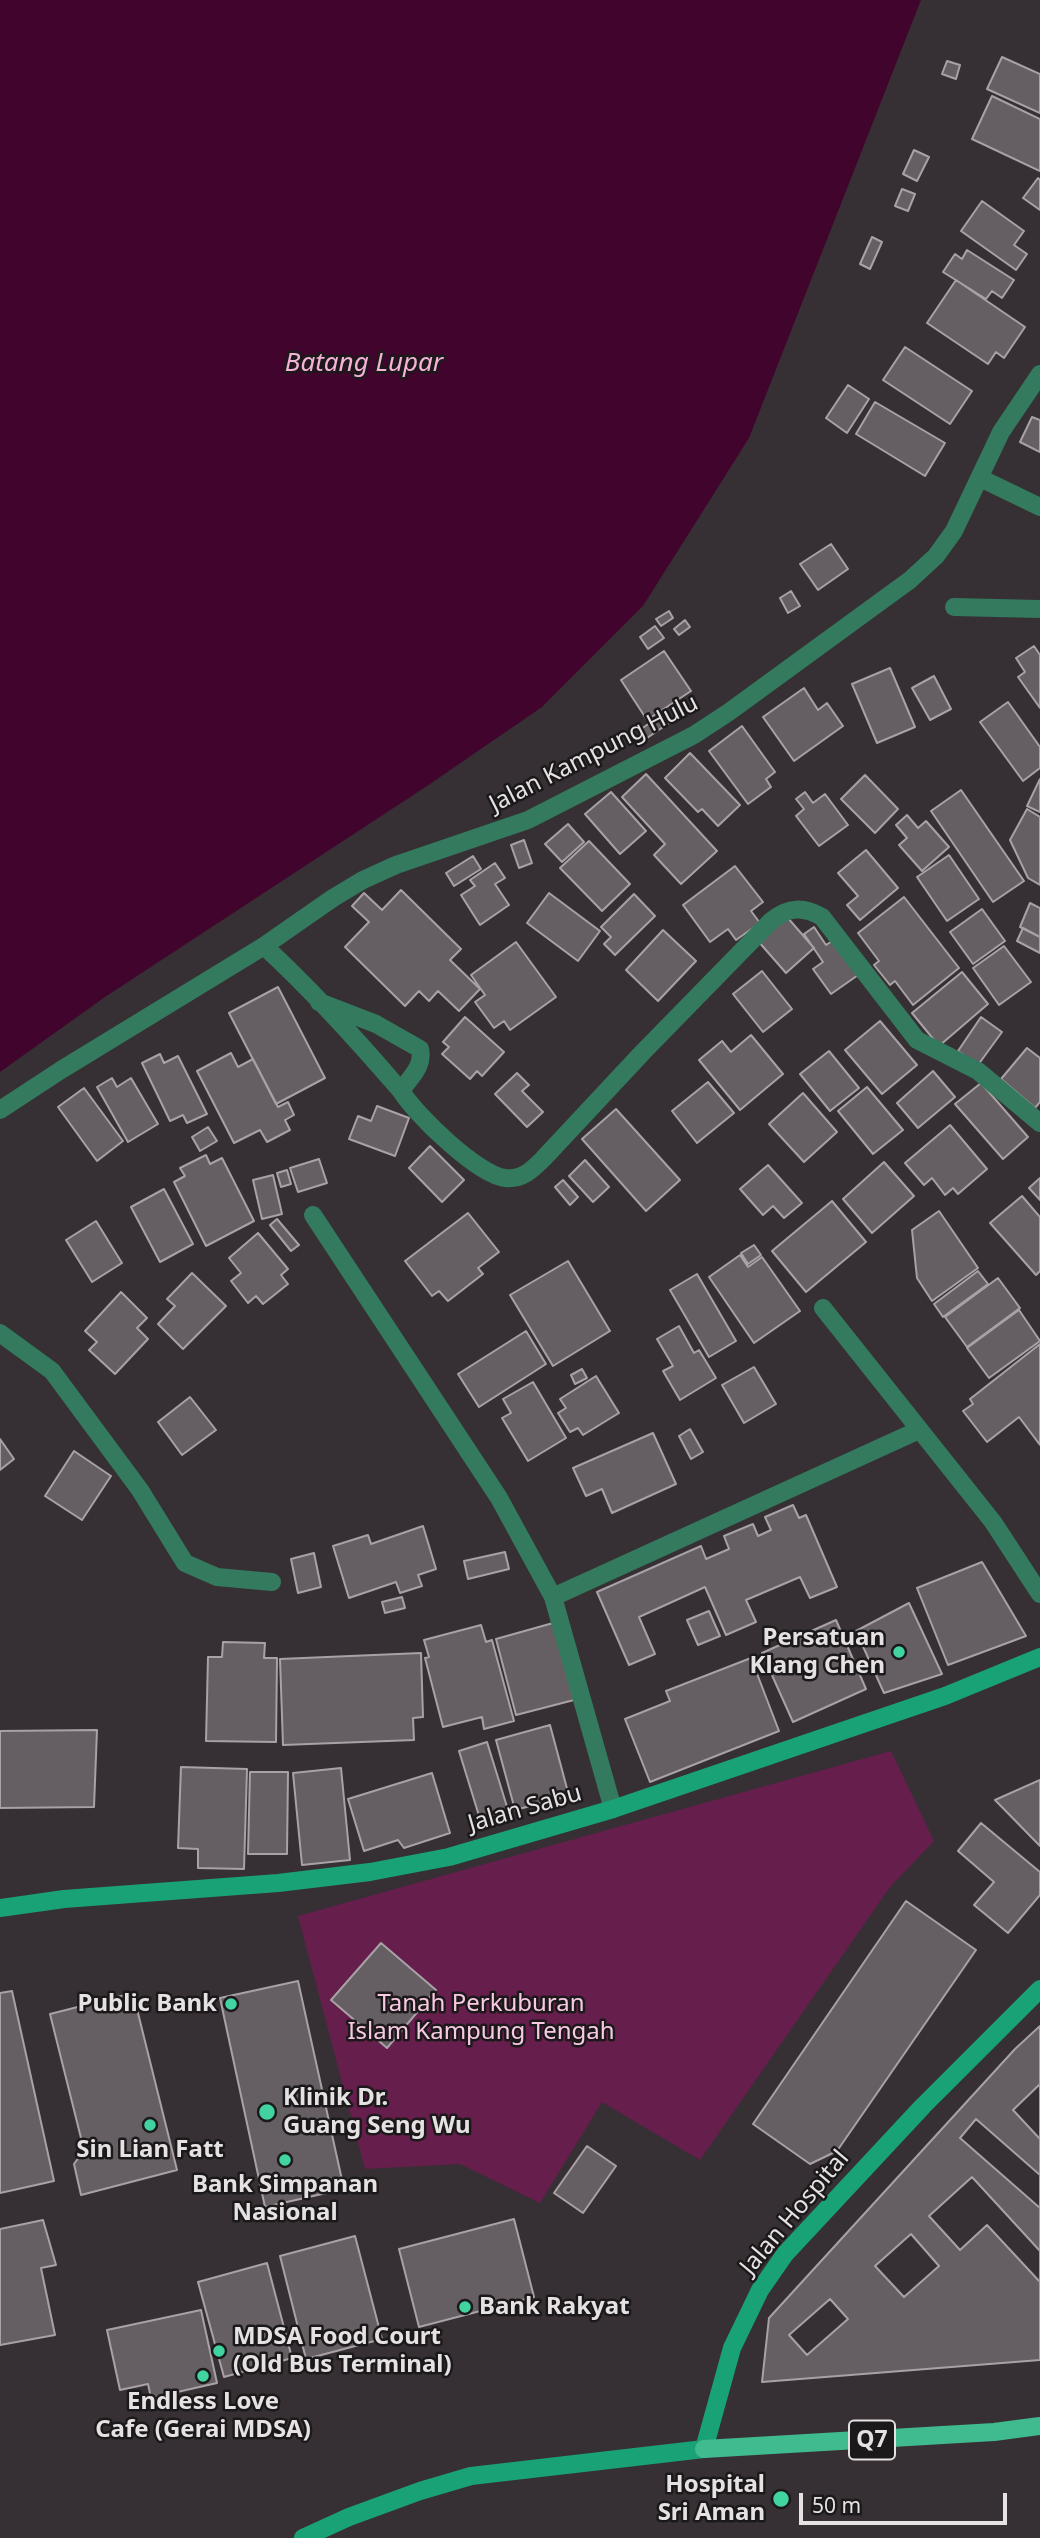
<!DOCTYPE html>
<style>
body{margin:0}
#map{position:relative;width:1040px;height:2538px;overflow:hidden;background:#363034;font-family:"Noto Sans",sans-serif}
canvas{display:block}
.scale{position:absolute;left:799px;top:2493px;width:208px;height:32px;box-sizing:border-box;border:4px solid #e6e2e4;border-top:0;padding-left:9px;font-size:21px;line-height:24px;white-space:nowrap;color:#e6e2e4;-webkit-text-stroke:5px #1c191b;paint-order:stroke}
</style>
<div id="map">
<canvas width="1040" height="2538"></canvas>
<div class="scale">50 m</div>
</div>
<script>
const ctx = document.querySelector('canvas').getContext('2d');
ctx.lineJoin = 'round';
function fill(path, color) {
  ctx.fillStyle = color;
  ctx.fill(path, 'evenodd');
}
function strokePath(path, color, width, dash) {
  ctx.strokeStyle = color;
  ctx.lineWidth = width;
  ctx.lineCap = dash ? 'butt' : 'round';
  ctx.setLineDash(dash || []);
  ctx.stroke(path);
}
function label(font, color, halo, rows, align = 'center') {
  ctx.font = font + ' "Noto Sans",sans-serif';
  ctx.lineWidth = 5;
  ctx.setLineDash([]);
  ctx.textBaseline = 'middle';
  ctx.strokeStyle = halo;
  ctx.fillStyle = color;
  for (const [text, x, y, turn = 0] of rows) {
    ctx.save();
    ctx.translate(x, y);
    ctx.rotate((+turn || 0) * Math.PI / 180);
    ctx.textAlign = isNaN(turn) ? turn : align;
    if (halo) ctx.strokeText(text, 0, 0);
    ctx.fillText(text, 0, 0);
    ctx.restore();
  }
}
fill(new Path2D(`
 M891 1751 934 1841 890 1887 700 2160 602 2102 540 2203 460 2164 365 2169 298 1916Z`), '#661e4c');
fill(new Path2D(`
 M0 0H921L749 438 643 606 542 707 427 786 105 997 0 1072Z`), '#41042d');
const building = new Path2D(`
 M1002 57 1040 74V113L987 89Z
 M947 61 960 65 956 79 942 74Z
 M992 96 1040 119V171L972 139Z
 M914 150 929 157 917 181 903 174Z
 M1038 178 1040 180V210L1023 198Z
 M902 189 915 194 908 211 895 206Z
 M982 201 1024 231 1014 245 1027 254 1016 270 961 231Z
 M872 237 882 242 870 269 860 264Z
 M967 250 1014 280 1002 298 992 291 986 299 943 272 955 254 962 259Z
 M956 280 1025 327 1004 358 996 352 988 364 927 323Z
 M905 347 972 391 950 424 883 380Z
 M848 385 869 399 847 433 826 418Z
 M875 402 945 443 925 476 856 434Z
 M1032 417 1040 420V452L1020 442Z
 M831 544 848 569 818 590 800 564Z
 M791 591 800 606 788 613 780 598Z
 M669 611 673 618 661 626 656 619Z
 M685 620 690 627 679 635 674 629Z
 M655 626 664 638 648 649 640 637Z
 M1034 646 1040 655V708L1018 677 1025 672 1016 658Z
 M664 651 691 691 647 720 621 680Z
 M890 668 915 727 877 743 852 684Z
 M934 676 951 709 930 720 912 688Z
 M804 688 818 710 827 703 843 726 794 761 763 717Z
 M1008 702 1040 747V768L1023 781 980 722Z
 M663 714 669 723 647 738 641 729Z
 M742 726 775 772 766 779 771 787 748 804 709 751Z
 M690 753 740 805 718 826 702 809 698 812 665 778Z
 M646 774 717 851 681 884 654 855 665 844 622 797Z
 M865 775 898 809 875 833 841 799Z
 M1040 779V812L1027 806Z
 M961 790 1024 881 993 902 931 811Z
 M611 792 646 831 620 854 585 814Z
 M805 792 813 803 825 794 848 825 819 846 796 816 804 809 796 799Z
 M1027 809 1040 817V885L1028 878 1010 840Z
 M907 815 918 828 926 821 949 847 922 871 899 845 907 838 896 825Z
 M568 824 584 842 562 862 545 844Z
 M524 840 532 863 519 868 511 845Z
 M589 841 630 884 602 911 560 868Z
 M866 850 898 888 860 920 847 905 858 896 838 873Z
 M949 855 979 899 947 921 917 877Z
 M473 856 481 869 454 886 446 873Z
 M495 863 505 878 495 884 509 905 480 925 461 895 475 886 470 880Z
 M735 866 763 902 751 911 760 923 736 940 728 929 710 942 683 905Z
 M401 890 461 949 450 960 480 989 459 1011 438 991 429 1001 419 991 405 1006 345 947 369 922 352 906 364 893 382 910Z
 M549 893 600 931 578 961 527 923Z
 M634 894 655 916 615 955 604 944 611 937 601 927Z
 M904 897 959 968 913 1005 895 981 890 985 874 965 879 961 858 933Z
 M1030 903 1040 908V937L1020 927Z
 M982 909 1005 941 973 964 950 932Z
 M787 917 814 948 786 973 758 941Z
 M814 927 826 945 837 938 861 973 831 994 813 969 823 962 804 934Z
 M1023 928 1040 937V953L1017 941Z
 M663 930 696 961 658 1001 626 970Z
 M516 942 556 997 510 1030 504 1021 494 1028 475 1002 485 995 471 975Z
 M1004 946 1031 982 999 1005 973 968Z
 M762 971 792 1009 763 1032 733 994Z
 M962 972 988 1004 939 1046 912 1013Z
 M278 987 325 1078 276 1104 229 1013Z
 M465 1017 504 1052 482 1076 477 1071 470 1079 442 1054 449 1047 443 1042Z
 M981 1017 1002 1032 978 1065 958 1051Z
 M880 1021 917 1065 882 1094 845 1050Z
 M751 1035 783 1074 740 1110 699 1060 722 1041 731 1052Z
 M1027 1048 1040 1058V1102L1035 1108 1001 1079Z
 M829 1051 859 1088 830 1111 800 1074Z
 M231 1053 238 1067 253 1059 278 1107 288 1102 294 1115 285 1120 290 1130 267 1142 260 1130 234 1143 197 1071Z
 M160 1054 164 1063 178 1056 207 1114 187 1123 183 1115 170 1121 142 1063Z
 M933 1071 955 1097 918 1128 897 1103Z
 M517 1073 529 1085 522 1091 543 1112 527 1127 495 1094Z
 M112 1078 117 1087 131 1078 158 1124 128 1142 97 1087Z
 M708 1082 734 1113 697 1143 672 1111Z
 M981 1083 1028 1137 1003 1159 955 1104Z
 M867 1087 903 1130 873 1154 838 1111Z
 M84 1088 123 1141 97 1161 58 1107Z
 M803 1093 837 1132 804 1162 769 1124Z
 M377 1106 409 1118 395 1156 349 1139 358 1116 371 1121Z
 M616 1109 680 1180 646 1211 582 1139Z
 M950 1125 987 1169 958 1194 953 1188 945 1195 932 1178 924 1185 905 1163Z
 M208 1127 217 1141 200 1151 192 1137Z
 M430 1146 464 1180 442 1202 409 1168Z
 M206 1155 210 1164 222 1158 254 1221 206 1246 174 1182 185 1176 180 1168Z
 M319 1159 327 1183 298 1192 290 1168Z
 M585 1160 609 1187 593 1202 569 1176Z
 M884 1162 914 1196 872 1233 843 1199Z
 M768 1165 802 1203 784 1218 773 1206 763 1215 740 1189Z
 M287 1170 291 1184 281 1187 277 1173Z
 M273 1175 282 1214 262 1219 253 1180Z
 M1040 1178V1200L1029 1188Z
 M563 1180 578 1197 570 1205 555 1187Z
 M164 1189 193 1244 160 1262 131 1207Z
 M1022 1196 1040 1217V1271L1036 1275 990 1223Z
 M832 1201 866 1242 806 1292 772 1251Z
 M939 1211 978 1268 932 1301 917 1278 912 1230Z
 M468 1213 499 1252 478 1268 483 1274 448 1301 439 1291 432 1296 405 1261Z
 M277 1219 299 1245 291 1251 270 1225Z
 M96 1221 122 1263 92 1282 66 1240Z
 M258 1233 288 1269 281 1275 288 1284 263 1304 256 1296 248 1303 231 1281 241 1273 229 1258Z
 M754 1245 761 1255 748 1264 741 1253Z
 M740 1255 748 1267 762 1257 800 1311 754 1343 709 1277Z
 M568 1261 610 1331 553 1366 510 1295Z
 M978 1271 988 1284 943 1317 934 1304Z
 M192 1273 226 1306 183 1349 158 1324 175 1306 167 1299Z
 M697 1274 736 1341 709 1357 670 1290Z
 M998 1278 1020 1308 967 1347 945 1317Z
 M121 1292 147 1318 137 1328 148 1339 115 1374 89 1350 97 1342 85 1331Z
 M1019 1310 1040 1341 989 1378 967 1348Z
 M679 1326 694 1353 699 1350 716 1378 680 1400 663 1371 673 1366 657 1339Z
 M526 1331 546 1364 479 1407 458 1374Z
 M1040 1344V1445L1019 1417 987 1442 963 1411 973 1404 970 1399Z
 M754 1367 776 1404 744 1423 722 1385Z
 M582 1369 587 1378 575 1384 571 1375Z
 M596 1376 619 1413 583 1435 578 1428 570 1432 558 1413 566 1408 560 1399Z
 M533 1382 566 1438 528 1461 502 1418 511 1413 503 1399Z
 M190 1397 216 1430 182 1455 158 1422Z
 M690 1429 703 1452 691 1459 679 1436Z
 M653 1433 676 1484 612 1513 602 1489 586 1496 573 1468Z
 M0 1439 14 1459 0 1470Z
 M74 1451 111 1476 82 1520 45 1496Z
 M793 1505 799 1518 806 1515 837 1587 810 1598 800 1577 746 1600 756 1622 726 1635 705 1587 639 1617 655 1654 629 1665 597 1592 701 1546 706 1559 729 1549 724 1536 753 1524 758 1536 771 1530 765 1517Z
 M423 1526 436 1569 418 1575 422 1586 400 1593 396 1582 349 1598 333 1546 368 1535 371 1544Z
 M505 1552 509 1569 468 1579 464 1561Z
 M314 1553 321 1587 298 1593 291 1559Z
 M982 1562 1026 1636 948 1665 917 1588Z
 M402 1597 405 1608 385 1613 382 1602Z
 M909 1603 942 1674 884 1693 856 1631Z
 M709 1611 720 1636 698 1645 687 1620Z
 M836 1620 866 1689 793 1722 762 1653Z
 M553 1623 574 1700 516 1715 496 1639Z
 M481 1625 486 1642 492 1640 514 1721 484 1729 482 1717 443 1727 425 1658 429 1657 424 1640Z
 M223 1642 265 1643 264 1658H277L276 1742 206 1741 208 1657H222Z
 M421 1653 423 1717 413 1718 414 1740 283 1745 280 1659Z
 M751 1658 779 1731 650 1782 625 1719 670 1701 666 1691Z
 M550 1725 569 1796 515 1810 496 1740Z
 M97 1730 94 1807 0 1808V1731Z
 M487 1742 508 1810 480 1819 459 1751Z
 M181 1767 247 1769 244 1869 198 1868V1849L178 1848Z
 M341 1768 350 1860 302 1865 293 1773Z
 M250 1772H288L287 1854H248Z
 M432 1773 450 1833 404 1848 398 1840 364 1851 348 1799Z
 M1040 1780V1846L995 1800Z
 M981 1823 1040 1872V1895L1008 1933 974 1905 994 1882 958 1851Z
 M906 1901 976 1950 837 2151 810 2164 753 2124Z
 M381 1943 436 1990 387 2048 331 2000Z
 M298 1981 344 2189 265 2207 220 1998Z
 M12 1991 54 2181 0 2193V1993Z
 M133 1993 177 2170 81 2195 74 2164 84 2150 50 2014Z
 M1040 2026V2360L762 2382 769 2318 1015 2049Z
 M1040 2084V2139L1013 2110Z
 M976 2119 1040 2175V2208L960 2138Z
 M587 2146 616 2166 583 2213 554 2193Z
 M972 2177 1040 2251V2282L987 2225 960 2250 929 2216Z
 M514 2219 534 2297 419 2327 399 2249Z
 M43 2220 56 2265 41 2268 55 2335 0 2345V2229Z
 M911 2234 939 2266 904 2297 875 2266Z
 M355 2236 382 2339 306 2359 280 2256Z
 M267 2263 292 2358 224 2377 198 2282Z
 M830 2299 848 2319 807 2355 789 2335Z
 M201 2310 217 2383 151 2398 148 2384 120 2390 107 2330Z`);
fill(building, '#655e62');
strokePath(building, '#a8a1a5', 2);
strokePath(new Path2D(`
 M980 478 1040 507
 M954 607 1040 609
 M264 946C313 991 358 1041 401 1091 410 1077 424 1067 420 1049L376 1024 319 1002
 M401 1091C416 1115 478 1175 505 1178 522 1180 532 1170 543 1159L643 1052 771 921C788 907 803 906 822 917L917 1040 978 1071 1040 1123
 M0 1110 61 1070 264 946 333 898 363 880 396 865 528 820 694 735 729 712 910 580 936 556 954 531 1001 432 1040 374
 M313 1215 499 1498 553 1597 613 1809
 M823 1308 993 1522 1040 1594
 M0 1333 52 1371 140 1490 185 1563 217 1577 272 1582
 M553 1597 919 1430`), '#337a5f', 18);
strokePath(new Path2D(`
 M0 1908 64 1899 278 1883 370 1872 449 1857 613 1809 945 1696 1040 1657
 M303 2538 349 2517 420 2491 471 2476 704 2449 732 2348 760 2290 785 2254 923 2106 1040 1989`), '#1aa277', 18);
strokePath(new Path2D(`
 M704 2449 994 2432 1040 2426`), '#40bb8f', 18);
for (const [x, y, r, color] of [
 [899,1652,7,"#41d4a1"],
 [231,2004,7,"#41d4a1"],
 [267,2112,9,"#41d4a1"],
 [150,2125,7,"#41d4a1"],
 [285,2160,7,"#41d4a1"],
 [465,2307,7,"#41d4a1"],
 [219,2351,7,"#41d4a1"],
 [203,2376,7,"#41d4a1"],
 [781,2499,9,"#41d4a1"]
]) {
  const dot = new Path2D();
  dot.arc(x, y, r, 0, 2 * Math.PI);
  ctx.fillStyle = color;
  ctx.fill(dot);
  strokePath(dot, '#1c191b', 2.5);
}
for (const [x, y, w] of [
 [872,2440,46]
]) {
  const box = new Path2D();
  box.roundRect(x - w / 2, y - 19.5, w, 39, 5);
  ctx.fillStyle = '#1c191b';
  ctx.fill(box);
  strokePath(box, '#e6e2e4', 2);
}
label('bold 23px', '#e6e2e4', null, [
 ["Q7",872,2440]
]);
label('24px', '#e6e2e4', '#1c191b', [
 ["Jalan Kampung Hulu",594,754,-27],
 ["Jalan Sabu",525,1809,-16],
 ["Jalan Hospital",795,2213,-50]
]);
label('bold 24px', '#e6e2e4', '#1c191b', [
 ["Persatuan",885,1638],
 ["Klang Chen",885,1666],
 ["Public Bank",217,2004],
 ["Klinik Dr.",283,2098,"left"],
 ["Guang Seng Wu",283,2126,"left"],
 ["Sin Lian Fatt",150,2150,"center"],
 ["Bank Simpanan",285,2185,"center"],
 ["Nasional",285,2213,"center"],
 ["Bank Rakyat",479,2307,"left"],
 ["MDSA Food Court",233,2337,"left"],
 ["(Old Bus Terminal)",233,2365,"left"],
 ["Endless Love",203,2402,"center"],
 ["Cafe (Gerai MDSA)",203,2430,"center"],
 ["Hospital",765,2485],
 ["Sri Aman",765,2513]
], 'right');
label('24px', '#f8c9e2', '#1c191b', [
 ["Tanah Perkuburan",481,2004],
 ["Islam Kampung Tengah",481,2032]
]);
label('italic 26px', '#f6b1d7', '#1c191b', [
 ["Batang Lupar",364,364]
]);
</script>
